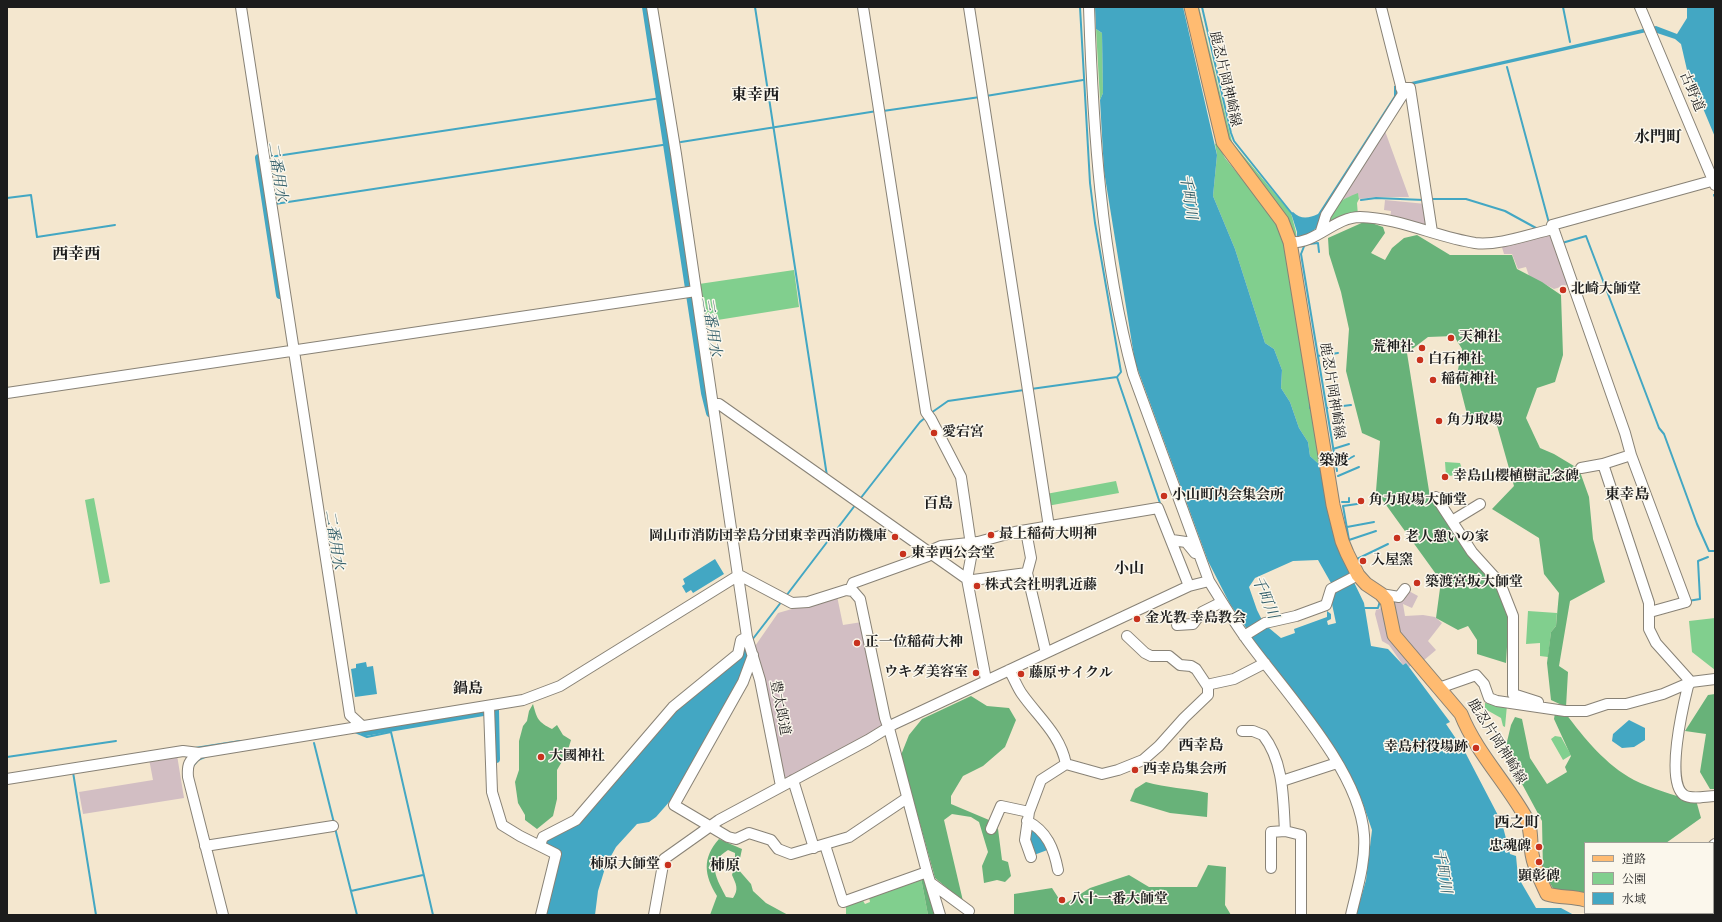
<!DOCTYPE html>
<meta charset="utf-8">
<style>
body{margin:0}
#map{position:relative;width:1722px;height:922px;overflow:hidden;background:#f4e7cf;font-family:"IM FELL DW Pica","Noto Serif JP",serif}
canvas{display:block}
.frame{position:absolute;inset:0;border:8px solid #1c1c1c;pointer-events:none}
.legend{position:absolute;left:1584px;top:842px;width:130px;height:72px;box-sizing:border-box;background:#fbf7ec;border:1px solid #a29f99;margin:0;padding:5px 7px;list-style:none;font-size:12px;color:#1c1c1c}
.legend li{display:flex;align-items:center;gap:8px;height:20px}
.legend b{width:20px;border:1px solid #a29f99}
</style>
<div id="map">
<canvas width="1722" height="922"></canvas>
<div class="frame"></div>
<ul class="legend">
<li><b style="height:5px;background:#ffbb71"></b>道路</li>
<li><b style="height:11px;background:#81cf8e"></b>公園</li>
<li><b style="height:11px;background:#43a7c3"></b>水域</li>
</ul>
</div>
<script>
const ctx = document.querySelector('canvas').getContext('2d');
ctx.lineJoin = 'round';
function fill(path, color) {
  ctx.fillStyle = color;
  ctx.fill(path, 'evenodd');
}
function strokePath(path, color, width, dash) {
  ctx.strokeStyle = color;
  ctx.lineWidth = width;
  ctx.lineCap = dash ? 'butt' : 'round';
  ctx.setLineDash(dash || []);
  ctx.stroke(path);
}
function label(font, color, halo, rows, align = 'center') {
  ctx.font = font + ' "IM FELL DW Pica","Noto Serif JP",serif';
  ctx.lineWidth = 3;
  ctx.setLineDash([]);
  ctx.textBaseline = 'middle';
  ctx.strokeStyle = halo;
  ctx.fillStyle = color;
  for (const [text, x, y, turn = 0] of rows) {
    ctx.save();
    ctx.translate(x, y);
    ctx.rotate((+turn || 0) * Math.PI / 180);
    ctx.textAlign = isNaN(turn) ? turn : align;
    if (halo) ctx.strokeText(text, 0, 0);
    ctx.fillText(text, 0, 0);
    ctx.restore();
  }
}
fill(new Path2D(`
 M1385 131 1409 197H1376L1359 199 1358 194 1337 202Z
 M1385 200 1426 204 1430 229 1390 219 1391 211 1384 210Z
 M1549 232 1570 284 1554 289 1529 276 1526 267 1518 269 1512 254H1504L1501 244Z
 M1407 590 1418 596 1412 608 1403 604 1405 616 1423 615 1435 617 1442 623 1428 641 1436 650 1423 661 1396 633 1391 601H1403Z
 M837 596 843 625 862 622 882 725 880 731 788 780H782L753 649 778 613Z
 M1382 604 1390 632 1416 662 1409 667 1406 663 1403 665 1389 645 1382 641 1375 614 1376 610 1380 609Z
 M177 755 184 798 83 814 79 792 153 780 149 759Z`), '#d2bec3');
fill(new Path2D(`
 M1195 7H1199L1232 142 1291 213 1296 232V237L1226 141Z
 M1096 29 1102 33 1103 93 1100 100Z
 M1217 143 1225 158 1272 216 1287 245 1321 466 1310 456 1308 442 1299 428 1290 402 1281 388 1282 370 1274 349 1265 343 1235 249 1213 196 1217 155 1215 144Z
 M1358 193 1359 199 1357 203 1358 216 1327 226C1326 206 1341 200 1358 193Z
 M794 270 799 307 705 322 699 284Z
 M1445 462 1460 463 1464 475 1446 476Z
 M1116 481 1119 493 1047 506 1046 494Z
 M94 498 110 582 100 584 85 500Z
 M1528 611 1557 613 1556 626 1551 632 1548 657 1540 656V643L1526 644Z
 M1715 618V670L1692 652 1689 621Z
 M1485 703 1507 705 1505 727 1503 726 1501 718 1485 709Z
 M1555 736 1561 737 1571 755 1563 760 1551 739Z
 M921 878 928 915H846V905L862 899 865 904 870 902 869 897Z`), '#81cf8e');
fill(new Path2D(`
 M1366 221 1383 227 1385 233 1371 253 1385 260 1392 248 1404 238 1417 235 1450 255H1512L1517 269 1542 282 1561 295 1563 355 1555 382 1537 388 1526 418 1540 448 1554 454 1579 469 1589 497 1593 539 1605 582 1570 601 1559 666 1568 672 1566 707 1551 700 1547 663 1551 632 1556 626 1559 593 1544 574 1539 538 1492 509 1514 486 1496 422H1469L1457 375 1462 349 1454 336 1428 337 1407 353 1430 497 1497 585 1509 615 1506 663 1477 654V640L1468 626 1458 630 1436 618 1441 581 1376 491 1380 441 1362 433 1346 371 1349 329 1341 292 1329 254 1328 238Z
 M1715 694V789H1710L1700 772 1706 734 1685 731 1708 695Z
 M971 696 987 706 1009 708 1016 720 1005 747 983 766 963 776 951 796V804L989 820 998 829 1002 860 1008 862 1011 876 1005 882 997 880 984 883 982 866 988 852 979 822 971 817 952 814 944 820 963 901 935 878 901 755 909 735 922 719Z
 M533 704C537 719 538 722 552 729L557 725 563 735 571 740 567 753 557 770V799L553 816 537 829 525 820V815L518 803 515 782 519 770V741L523 726 527 721 529 711Z
 M1555 713 1566 714C1584 738 1606 765 1634 780 1652 789 1672 794 1692 801L1696 800 1701 818 1666 843H1585V895L1554 890 1543 871 1542 821 1521 782 1514 780 1509 769 1513 760 1505 750 1511 725 1515 717 1522 719 1530 758 1547 784 1567 772 1565 767 1571 756 1554 719Z
 M1146 782C1166 788 1187 788 1208 793L1207 817 1170 813 1130 801 1135 789Z
 M719 839 742 849 739 863H735V853L728 850C705 864 718 880 726 897L733 898C739 889 736 884 732 875L734 868H737L751 884 753 891 766 903 788 915H710L717 896C704 875 702 858 719 839Z
 M1208 865 1226 867 1225 905 1231 915H1014V894L1052 888 1063 905 1090 888 1129 875 1149 887H1197Z
 M921 878 925 879 936 915H928Z`), '#68b279');
fill(new Path2D(`
 M1095 7H1183L1217 155 1213 196 1235 249 1265 343 1274 349 1282 370 1281 388 1290 402 1299 428 1308 442 1310 456 1321 466 1338 549 1364 603 1371 646 1388 649 1403 665 1406 663 1450 722 1446 724 1465 752 1502 823 1510 854 1516 856 1518 877 1536 908H1561L1574 915H1356L1366 880 1372 830 1362 801 1353 780 1285 680 1252 639 1251 635 1230 604 1208 561 1135 362 1104 171 1100 100 1103 93 1102 33 1096 29ZM1318 560 1335 590 1332 604 1336 623 1328 625 1327 621 1331 619V614L1327 611V617L1294 629 1295 633 1281 638 1269 628H1266L1257 610 1249 587 1255 578 1293 561Z
 M1687 7H1715V137L1687 70 1681 44 1675 39 1651 31 1398 88V97L1319 226 1296 244 1297 232 1291 213 1293 212C1301 220 1309 218 1318 214L1394 96V86L1656 26 1677 34 1687 18Z
 M715 559 724 574 693 593 691 590 686 593 682 586 685 584 683 579Z
 M743 643 750 652 740 681 672 802 670 801 656 817 649 822 637 824 616 847 606 865 598 891 595 915H544L559 852 545 844 546 840 580 820 674 711Z
 M366 662 367 667 373 666 377 694 355 697 351 669 356 668V664Z
 M1629 720 1645 728V740L1634 747 1622 748 1612 741 1613 734Z
 M1031 825 1050 849 1034 855 1028 838Z`), '#43a7c3');
strokePath(new Path2D(`
 M755 7 827 476
 M1202 7 1231 133 1234 141 1293 215
 M1563 7 1570 42
 M1507 67 1549 223
 M986 96 1083 80
 M883 111 980 97
 M681 142 877 111
 M270 157 661 98
 M1714 195 1715 197
 M7 198 31 195 37 237 115 225
 M1430 199H1466L1505 211 1536 228H1540
 M1361 200 1376 198 1424 200
 M275 204 669 144
 M1562 243 1586 236 1659 428 1664 434 1697 524 1709 551H1715
 M1305 244 1301 254 1337 471
 M1309 244 1318 243 1319 252
 M1318 356 1338 353
 M1117 377 1161 506
 M1031 389 1117 377 1121 372 1095 223 1090 183 1080 7
 M1310 408V401
 M1327 408 1351 405
 M931 413 948 401 1024 390
 M1333 449 1349 444
 M1336 466 1354 456
 M1338 476 1359 467
 M860 499 920 422 926 417
 M1342 502H1349V498
 M1364 503 1343 506 1349 540 1376 531
 M1347 527 1374 522
 M1357 559 1388 544
 M786 596 856 504
 M1688 601 1700 599 1698 561 1708 557
 M1365 608H1378L1380 601
 M752 640 782 601
 M355 732 367 737 391 732 433 915
 M314 743 334 823
 M195 748 240 741
 M7 757 116 741
 M193 766 198 760 207 756
 M73 772 96 915
 M335 828 357 915
 M351 891 423 875`), '#43a7c3', 2);
strokePath(new Path2D(`
 M646 7 705 393 710 413
 M259 158 280 295
 M363 730 365 732 495 710 496 759`), '#43a7c3', 8);
const minor = new Path2D(`
 M241 7 350 715 362 726
 M652 7 676 154 747 637 760 680 781 786
 M863 7 926 412 931 419 961 477 972 552 967 579 973 580 1027 573 1046 653
 M969 7 1049 527
 M1089 7C1093 130 1101 254 1133 374L1209 581
 M1640 7 1715 185
 M1401 88H1410L1432 232
 M1321 231 1326 215 1403 94 1381 7
 M1290 242C1315 245 1334 217 1360 217 1400 218 1436 237 1475 243 1498 246 1530 234 1553 229
 M7 393 696 291
 M713 404H719L967 579 986 680
 M1631 455 1686 602 1650 612
 M1581 468 1603 464
 M1436 497 1472 552 1500 583 1513 616V694L1538 702
 M1452 521 1480 504
 M1026 531 1031 558 1027 573
 M1172 540 1186 542 1195 553
 M739 575 792 603 808 602 846 590 853 591 860 599 885 718 890 732 927 872 940 915
 M850 590 853 583 928 556 934 549 941 546 978 542 1015 532 1158 508 1189 586
 M1381 594 1399 597 1405 589
 M1177 625 1193 624 1202 612 1222 602
 M1127 636 1145 653 1151 656H1169L1180 665 1191 666 1196 669 1208 687
 M1244 636 1265 623 1296 616 1326 605 1331 589 1358 575
 M753 655 743 682 674 805 728 837 736 839 749 833 771 840 778 849 791 854 849 837 907 798
 M1009 670C1014 678 1017 687 1022 694 1039 718 1060 734 1066 764L1102 774 1118 770 1143 760 1159 746 1184 718 1208 695V687L1211 684 1234 679 1265 663
 M1691 682 1656 643 1649 629V603L1603 464 1631 455 1625 433 1552 225 1715 180
 M1691 682 1688 686C1683 706 1665 782 1684 795 1692 800 1706 796 1715 796
 M1439 688 1476 675 1484 684 1489 698 1497 701 1565 711H1586L1607 704H1626L1663 694 1691 682 1715 679
 M489 707 492 792 502 825 520 836 556 854 541 915
 M1242 731H1253L1263 735C1284 762 1283 798 1285 831
 M199 753C189 761 187 764 188 777L223 915
 M7 779 183 751 199 753 523 700 560 686 739 575
 M793 780 814 848
 M1282 781 1337 763
 M1027 821C1047 831 1054 849 1058 870
 M991 829 1001 806 1029 812
 M540 845 543 837 576 820 673 707 738 654 741 640 747 637
 M825 845 843 902 927 872
 M205 846 333 826
 M1713 846 1715 844
 M1031 857 1025 840 1029 812 1041 780 1066 764
 M1271 868V832L1285 831 1301 835V915
 M931 883 969 911
 M654 915 664 859 719 820 868 740 894 724 1189 586 1209 581C1222 602 1235 624 1250 644 1287 694 1360 772 1364 835 1366 862 1357 889 1351 915
 M1628 915 1631 913`);
const major = new Path2D(`
 M1191 7 1223 142 1282 221 1290 242 1333 505 1342 541 1347 553 1358 575 1366 584 1381 594 1387 601 1394 635 1461 714C1476 752 1506 782 1526 818 1532 829 1530 841 1532 854 1534 868 1541 881 1547 894 1560 898 1573 896 1585 900
 M1713 867 1715 866
 M1603 913 1605 915
 M1658 915 1660 913`);
strokePath(minor, '#888276', 12);
strokePath(major, '#888276', 15);
strokePath(minor, '#fff', 10);
strokePath(major, '#ffbb71', 13);
for (const [x, y, r, color] of [
 [1563,290,4,"#c8321e"],
 [1451,338,4,"#c8321e"],
 [1422,348,4,"#c8321e"],
 [1420,360,4,"#c8321e"],
 [1433,380,4,"#c8321e"],
 [1439,421,4,"#c8321e"],
 [934,433,4,"#c8321e"],
 [1445,477,4,"#c8321e"],
 [1164,496,4,"#c8321e"],
 [1361,501,4,"#c8321e"],
 [991,535,4,"#c8321e"],
 [895,537,4,"#c8321e"],
 [1397,538,4,"#c8321e"],
 [903,554,4,"#c8321e"],
 [1363,561,4,"#c8321e"],
 [1417,583,4,"#c8321e"],
 [977,586,4,"#c8321e"],
 [1137,619,4,"#c8321e"],
 [857,643,4,"#c8321e"],
 [976,673,4,"#c8321e"],
 [1021,674,4,"#c8321e"],
 [1476,748,4,"#c8321e"],
 [541,757,4,"#c8321e"],
 [1135,770,4,"#c8321e"],
 [1539,847,4,"#c8321e"],
 [1539,862,4,"#c8321e"],
 [668,865,4,"#c8321e"],
 [1062,900,4,"#c8321e"]
]) {
  const dot = new Path2D();
  dot.arc(x, y, r, 0, 2 * Math.PI);
  ctx.fillStyle = color;
  ctx.fill(dot);
  strokePath(dot, '#fbf7ec', 1.5);
}
label('14px', '#1c1c1c', '#fbf7ec', [
 ["鹿忍片岡神崎線",1224,79,77],
 ["古野道",1691,92,67],
 ["鹿忍片岡神崎線",1331,391,81],
 ["豊太郎道",779,708,79],
 ["鹿忍片岡神崎線",1496,742,58]
]);
label('bold 14px', '#1c1c1c', '#fbf7ec', [
 ["北崎大師堂",1571,290],
 ["天神社",1459,338],
 ["荒神社",1414,348,"right"],
 ["白石神社",1428,360],
 ["稲荷神社",1441,380],
 ["角力取場",1447,421],
 ["愛宕宮",942,433],
 ["幸島山櫻植樹記念碑",1453,477],
 ["小山町内会集会所",1172,496],
 ["角力取場大師堂",1369,501],
 ["最上稲荷大明神",999,535],
 ["岡山市消防団幸島分団東幸西消防機庫",887,537,"right"],
 ["老人憩いの家",1405,538],
 ["東幸西公会堂",911,554],
 ["入屋窯",1371,561],
 ["築渡宮坂大師堂",1425,583],
 ["株式会社明乳近藤",985,586],
 ["金光教 幸島教会",1145,619],
 ["正一位稲荷大神",865,643],
 ["ウキダ美容室",968,673,"right"],
 ["藤原サイクル",1029,674],
 ["幸島村役場跡",1468,748,"right"],
 ["大國神社",549,757],
 ["西幸島集会所",1143,770],
 ["忠魂碑",1531,847,"right"],
 ["柿原大師堂",660,865,"right"],
 ["顕彰碑",1539,877,"center"],
 ["八十一番大師堂",1070,900]
], 'left');
label('italic 15px', '#2e5b67', '#fbf7ec', [
 ["二番用水",276,172,81],
 ["千町川",1187,197,81],
 ["三番用水",710,327,81],
 ["二番用水",333,540,81],
 ["千町川",1264,598,67],
 ["千町川",1441,871,80]
]);
label('bold 15px', '#1c1c1c', '#fbf7ec', [
 ["築渡",1334,462],
 ["東幸島",1627,496],
 ["百島",938,505],
 ["小山",1129,570],
 ["鍋島",468,690],
 ["西幸島",1201,747],
 ["西之町",1517,824],
 ["柿原",725,867]
]);
label('bold 16px', '#1c1c1c', '#fbf7ec', [
 ["東幸西",755,97],
 ["水門町",1658,139],
 ["西幸西",76,256]
]);
</script>
